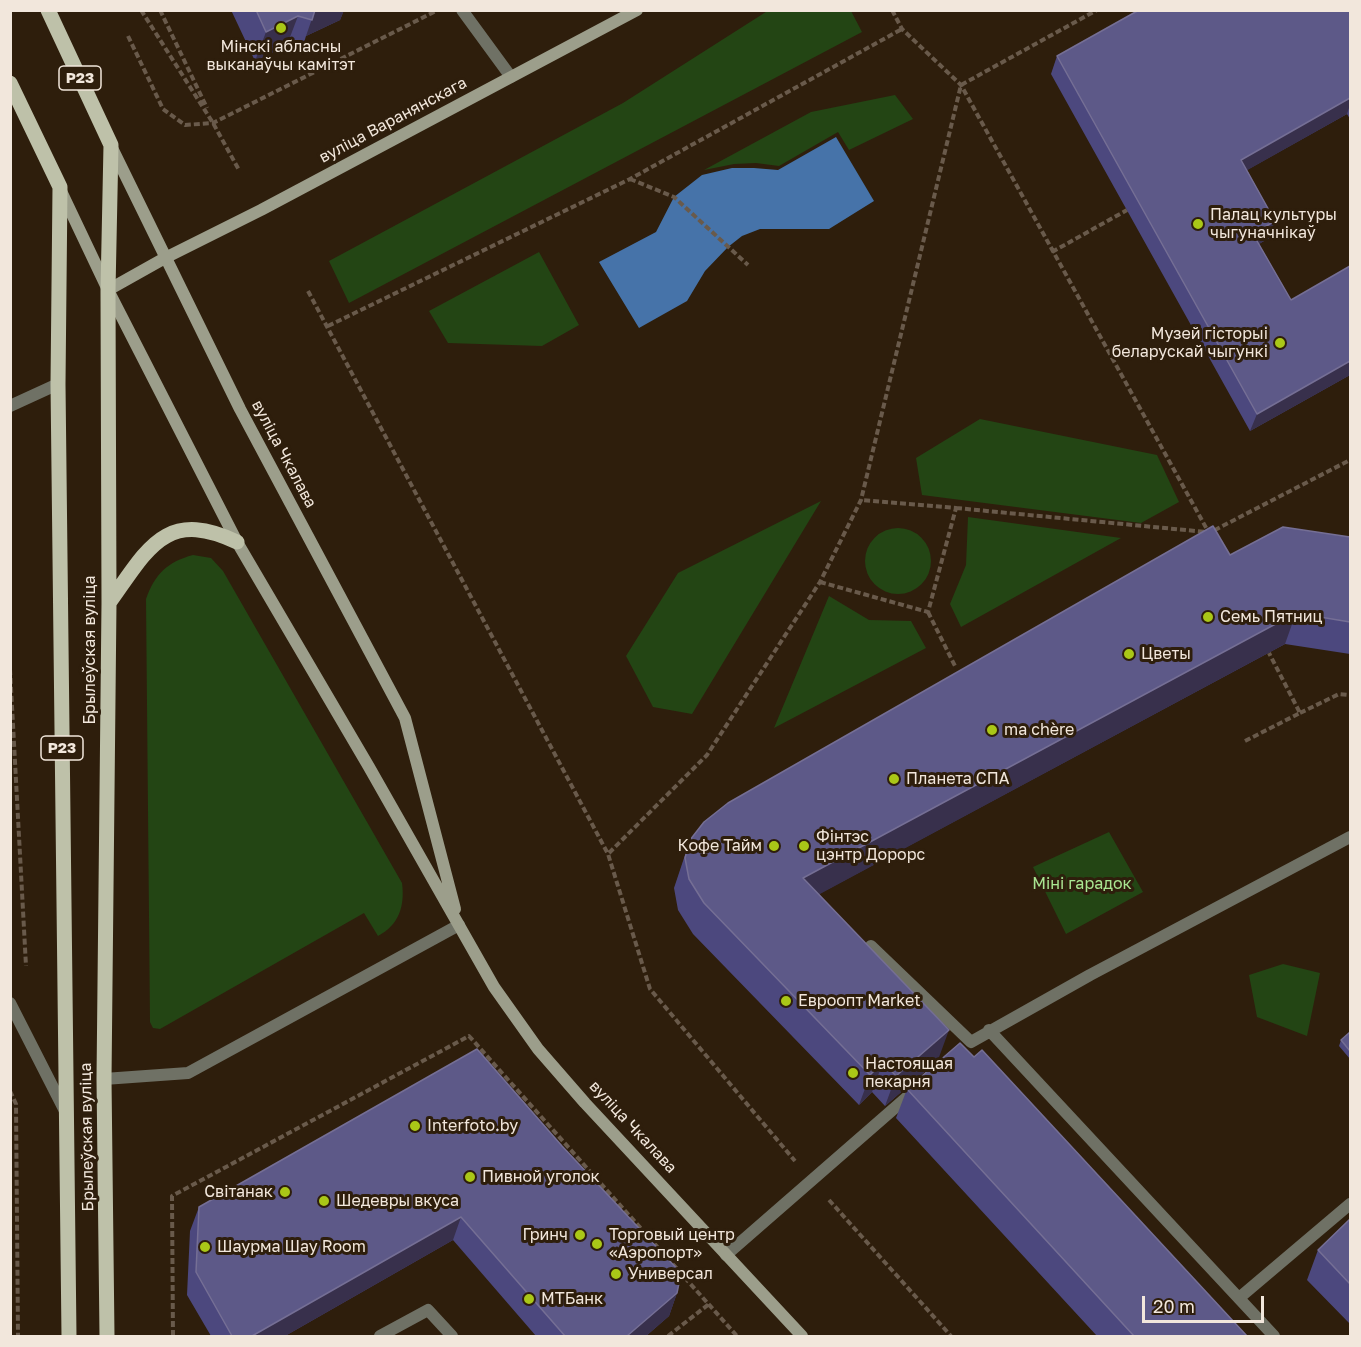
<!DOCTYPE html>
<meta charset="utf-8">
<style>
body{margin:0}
#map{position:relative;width:1361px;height:1347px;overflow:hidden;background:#2e1e0c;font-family:"Golos Text",sans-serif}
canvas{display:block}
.frame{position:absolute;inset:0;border:12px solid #f2e7dc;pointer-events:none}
.scale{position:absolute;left:1142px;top:1296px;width:122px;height:27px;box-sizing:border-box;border:3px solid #f2e7dc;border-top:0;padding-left:8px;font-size:18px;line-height:21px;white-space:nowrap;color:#f2e7dc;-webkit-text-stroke:4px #2e1e0c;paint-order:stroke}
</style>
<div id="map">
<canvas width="1361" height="1347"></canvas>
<div class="frame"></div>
<div class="scale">20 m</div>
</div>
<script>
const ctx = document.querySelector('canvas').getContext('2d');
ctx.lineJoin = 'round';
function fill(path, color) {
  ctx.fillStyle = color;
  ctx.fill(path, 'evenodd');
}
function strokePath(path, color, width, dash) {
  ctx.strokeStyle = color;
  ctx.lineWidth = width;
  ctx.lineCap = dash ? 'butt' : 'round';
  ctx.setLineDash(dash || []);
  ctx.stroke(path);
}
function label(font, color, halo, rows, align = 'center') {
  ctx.font = font + ' "Golos Text",sans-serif';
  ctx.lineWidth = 6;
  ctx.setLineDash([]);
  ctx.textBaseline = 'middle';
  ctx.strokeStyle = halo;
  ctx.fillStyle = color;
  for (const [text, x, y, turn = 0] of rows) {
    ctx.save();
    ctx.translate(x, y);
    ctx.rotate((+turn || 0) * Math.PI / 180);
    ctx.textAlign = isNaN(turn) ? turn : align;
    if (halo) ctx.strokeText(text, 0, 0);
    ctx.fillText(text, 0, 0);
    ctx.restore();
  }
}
fill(new Path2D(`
 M769 10 851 11 862 32 349 303 329 261 623 103Z
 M895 95 913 119 849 150 838 132 779 166 756 163 734 164 704 170 811 112Z
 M539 252 579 325 542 346 448 343 429 311Z
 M980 419 1157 455 1179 502 1141 523 922 495 916 458Z
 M821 501 692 714 653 707 626 656 678 573Z
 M968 517 1121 538 961 627 950 604 966 565Z
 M865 561a33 33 0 1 1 66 0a33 33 0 1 1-66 0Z
 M193 555 211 558 223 571 402 883C405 906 399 925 378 936L364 913 160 1029 153 1028 150 1022 146 599C155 574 167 562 193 555Z
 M829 596 869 620 911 621 926 648 774 728Z
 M1109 832 1143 892 1066 934 1033 867Z
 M1283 964 1320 973 1307 1036 1257 1017 1249 975Z`), '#234514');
fill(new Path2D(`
 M836 137 874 201 829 229H760L742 236 728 247 705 271 687 301 639 328 599 262 656 232 674 197 702 175 732 168H754L778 170Z`), '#4673a9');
strokePath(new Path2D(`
 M141 10 213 123 239 170
 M160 10 207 108
 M892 10 902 29 961 85 1209 533 1350 460
 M128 36 163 109 185 125 213 123 436 11
 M630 179 674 197 748 265
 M1052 252 1127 210
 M308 291 608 854 650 989 795 1161
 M328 326 630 179 902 29
 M956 508 1206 532
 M820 582 928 612 956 508 861 500
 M928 612 955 666
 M10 669 26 966
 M1300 713 1339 694 1350 695
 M1245 741 1300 713 1269 653
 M609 853 707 755 820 582 861 500 961 85 1097 10
 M10 1091 16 1104 18 1336
 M829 1200 951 1336
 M173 1336 172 1196 469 1036 737 1336
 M668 1336 709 1304`), '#695a4b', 4, [6, 3]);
strokePath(new Path2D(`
 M462 10 511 77
 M10 406 58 384
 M871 946 971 1042 1090 975 1350 837
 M10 1003 65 1111
 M989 1030 1274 1336
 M104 1079 188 1073 459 925
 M726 1255 913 1092
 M1239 1298 1350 1204
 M380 1336 428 1310 452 1336`), '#6f7165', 12);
strokePath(new Path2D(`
 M111 146 240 409 405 718 455 909
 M61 191 108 290 237 542 369 767 494 987 538 1049 585 1103 802 1336
 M108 290 165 258 261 210 637 10`), '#9c9e8b', 12);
strokePath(new Path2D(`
 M48 10 111 145 108 290 109 603 104 1079 107 1336
 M10 83 60 187 58 384 69 1336
 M109 603C148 549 165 508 237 542`), '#bec1a9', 15);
fill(new Path2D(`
 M231 10H344L340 20 306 36 302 49 287 45 255 61Z
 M1350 10V119L1347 114 1247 170 1275 221 1269 238 1259 244 1291 300 1350 266V375L1250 431 1051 74 1057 56Z
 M1350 537V654L1285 644 819 894 938 1060 885 1106 872 1092 859 1105 693 934 678 910 674 888 690 840 1230 555Z
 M1350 1032V1059L1339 1046 1341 1040Z
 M477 1049 677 1293 669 1316 646 1336H536L453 1240 285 1336H211L187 1295 190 1231 199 1207Z
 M907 1089 1247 1336H1097L896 1118Z
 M1350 1219V1324L1307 1280 1318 1250Z`), '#4c487e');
fill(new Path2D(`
 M315 10H344L340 20 306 36Z
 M298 16 287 45 255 61 266 32Z
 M1350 98V105L1347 114 1235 177 1241 160Z
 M1275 221 1269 238 1247 251 1253 234Z
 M1350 361V375L1250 431 1257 414Z
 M1296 613 1285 644 792 909 803 878Z
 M949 1030 938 1060 885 1106 896 1076Z
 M883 1062 872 1092 859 1105 870 1075Z
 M461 1217 453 1240 285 1336H252Z
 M677 1293 669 1316 646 1336H627Z`), '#38304c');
const building = new Path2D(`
 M256 10H315L312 20 298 16 266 32Z
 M1139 10H1350V98L1241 160 1275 221 1253 234 1291 300 1350 266V361L1257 414 1057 56Z
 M1213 526 1230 555 1283 527 1350 537V622L1296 613 803 878 949 1030 896 1076 883 1062 870 1075 704 903 689 879 685 858 690 840 704 822 728 803Z
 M1350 1032V1051L1341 1040Z
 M960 1043 974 1057 982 1050 1247 1336H1134L907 1089Z
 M477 1049 562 1146 681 1273 677 1293 627 1336H565L461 1217 252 1336H232L196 1272 199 1207Z
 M1350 1219V1284L1318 1250Z`);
fill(building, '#5d5988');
strokePath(building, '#756f95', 1.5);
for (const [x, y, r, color] of [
 [281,28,6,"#aac717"],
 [1198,224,6,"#aac717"],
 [1280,343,6,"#aac717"],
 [1208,617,6,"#aac717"],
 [1129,654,6,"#aac717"],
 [992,730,6,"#aac717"],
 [894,779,6,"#aac717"],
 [774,846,6,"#aac717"],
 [804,846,6,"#aac717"],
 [786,1001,6,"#aac717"],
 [853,1073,6,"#aac717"],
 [415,1126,6,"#aac717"],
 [470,1177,6,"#aac717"],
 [285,1192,6,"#aac717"],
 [324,1201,6,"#aac717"],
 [580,1235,6,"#aac717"],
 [597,1244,6,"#aac717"],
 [205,1247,6,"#aac717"],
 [616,1274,6,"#aac717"],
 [529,1299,6,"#aac717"]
]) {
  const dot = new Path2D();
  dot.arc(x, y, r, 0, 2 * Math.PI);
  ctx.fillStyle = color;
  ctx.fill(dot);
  strokePath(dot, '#2e1e0c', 2);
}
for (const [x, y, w] of [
 [80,78,42],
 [62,748,42]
]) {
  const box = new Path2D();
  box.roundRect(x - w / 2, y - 12, w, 24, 4.5);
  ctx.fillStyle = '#2e1e0c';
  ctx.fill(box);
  strokePath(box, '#f2e7dc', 1.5);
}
label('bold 15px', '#f2e7dc', null, [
 ["Р23",80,78],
 ["Р23",62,748]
]);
label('16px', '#f2e7dc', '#2e1e0c', [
 ["Мінскі абласны",281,47,"center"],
 ["выканаўчы камітэт",281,65,"center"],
 ["Палац культуры",1210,215],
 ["чыгуначнікаў",1210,233],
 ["Музей гісторыі",1268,334,"right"],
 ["беларускай чыгункі",1268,352,"right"],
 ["Семь Пятниц",1220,617],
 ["Цветы",1141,654],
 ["ma chère",1004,730],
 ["Планета СПА",906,779],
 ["Фінтэс",816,837],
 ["цэнтр Дорорс",816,855],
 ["Кофе Тайм",762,846,"right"],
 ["Евроопт Market",798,1001],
 ["Настоящая",865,1064],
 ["пекарня",865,1082],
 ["Interfoto.by",427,1126],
 ["Пивной уголок",482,1177],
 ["Світанак",273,1192,"right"],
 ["Шедевры вкуса",336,1201],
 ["Гринч",568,1235,"right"],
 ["Торговый центр",609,1235],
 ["«Аэропорт»",609,1253],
 ["Шаурма Шау Room",217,1247],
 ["Универсал",628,1274],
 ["МТБанк",541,1299]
], 'left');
label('16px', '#f2e7dc', '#2e1e0c', [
 ["вуліца Варанянскага",393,120,-28],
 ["вуліца Чкалава",284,454,62],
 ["Брылеўская вуліца",90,650,-90],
 ["вуліца Чкалава",633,1127,47],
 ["Брылеўская вуліца",87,1137,-91]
]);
label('16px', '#a9e692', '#2e1e0c', [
 ["Міні гарадок",1082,884]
]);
</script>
